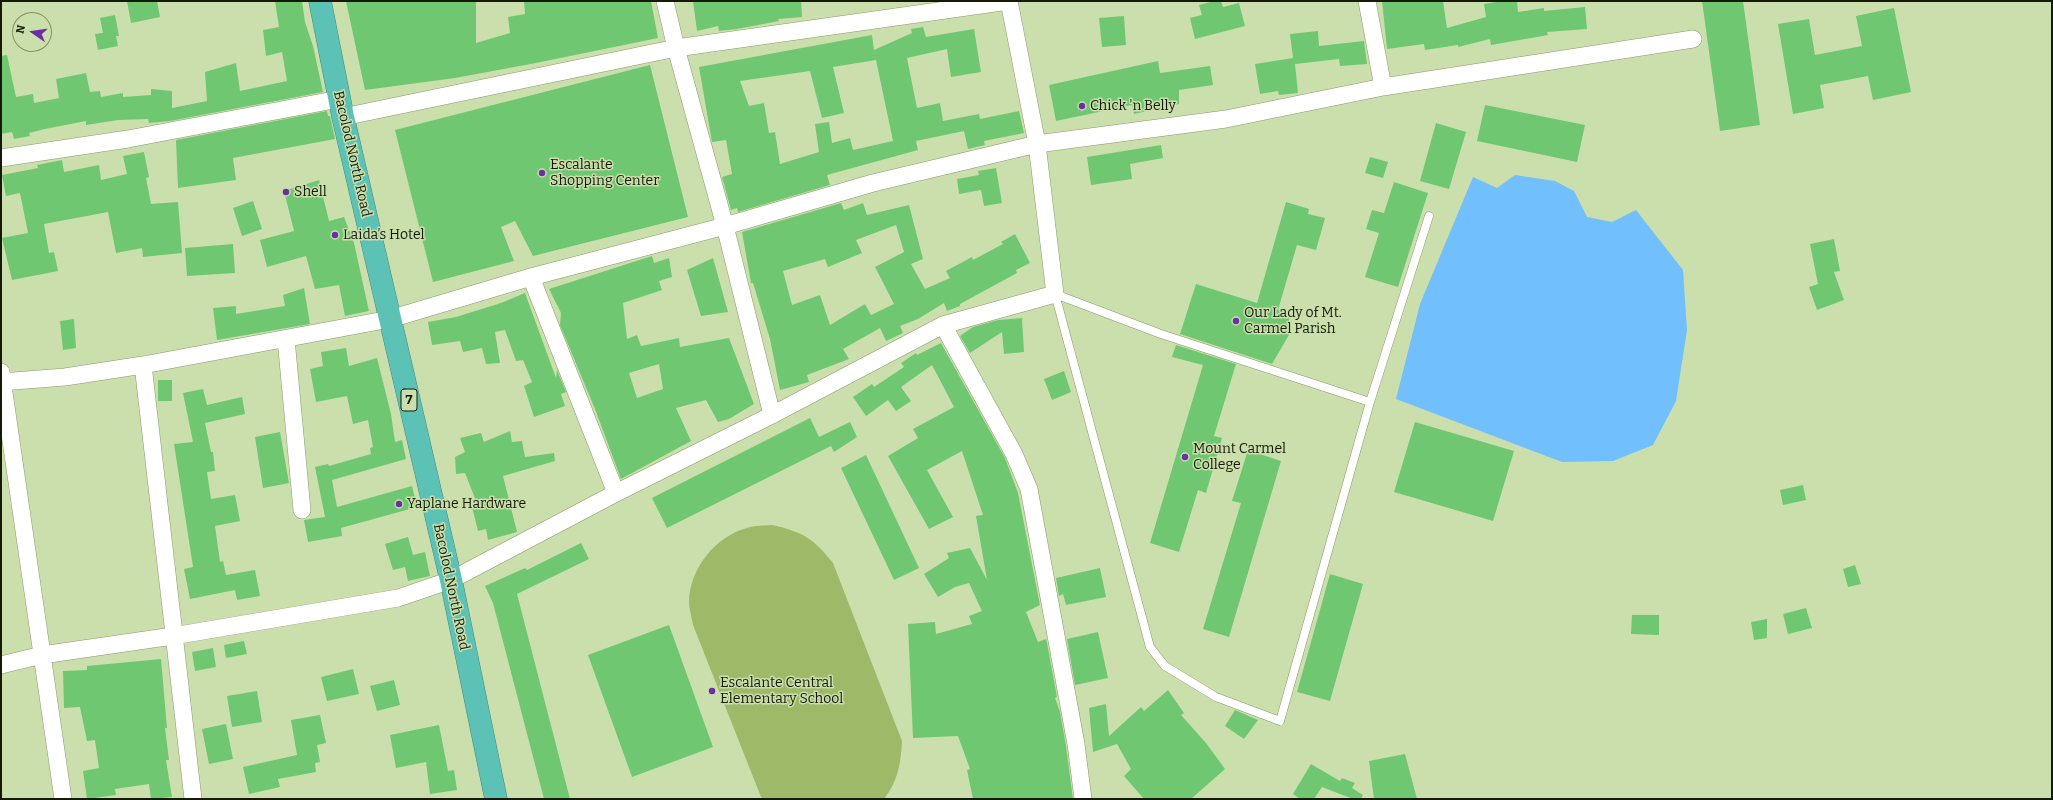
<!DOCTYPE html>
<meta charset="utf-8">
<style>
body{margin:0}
#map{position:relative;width:2053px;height:800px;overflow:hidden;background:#cbdfac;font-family:Bitter,serif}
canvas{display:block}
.frame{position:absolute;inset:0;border:2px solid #141a07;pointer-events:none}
.north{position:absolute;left:12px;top:12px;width:40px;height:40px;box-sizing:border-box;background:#cbdfac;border:1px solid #82906a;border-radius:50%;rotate:283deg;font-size:11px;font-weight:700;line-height:16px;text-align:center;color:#141a07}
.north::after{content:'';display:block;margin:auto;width:14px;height:18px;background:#6d2ea4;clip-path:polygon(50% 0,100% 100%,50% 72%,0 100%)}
</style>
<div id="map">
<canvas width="2053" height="800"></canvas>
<div class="frame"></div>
<div class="north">N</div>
</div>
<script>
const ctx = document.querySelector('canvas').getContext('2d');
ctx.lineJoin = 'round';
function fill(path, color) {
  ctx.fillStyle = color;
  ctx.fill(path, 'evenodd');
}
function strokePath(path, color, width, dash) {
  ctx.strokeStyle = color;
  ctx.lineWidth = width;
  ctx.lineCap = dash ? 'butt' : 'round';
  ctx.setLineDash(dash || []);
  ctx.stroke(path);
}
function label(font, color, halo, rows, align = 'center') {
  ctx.font = font + ' Bitter,serif';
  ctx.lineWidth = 3;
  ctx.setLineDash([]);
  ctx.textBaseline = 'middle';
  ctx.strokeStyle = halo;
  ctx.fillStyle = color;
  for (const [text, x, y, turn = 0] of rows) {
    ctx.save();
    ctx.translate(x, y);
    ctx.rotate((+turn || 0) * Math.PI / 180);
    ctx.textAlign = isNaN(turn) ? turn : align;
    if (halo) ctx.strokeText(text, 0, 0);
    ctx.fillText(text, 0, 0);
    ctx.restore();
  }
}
fill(new Path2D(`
 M772 525C803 532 813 538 833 563L902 741C901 763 898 781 884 799H764L761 797 693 625C692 618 689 609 689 601 690 568 716 536 747 528 755 525 764 526 772 525Z`), '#9eba69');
fill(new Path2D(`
 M1515 175 1555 181 1574 191 1587 217 1612 222 1636 210 1683 270 1687 330 1676 401 1653 445 1613 461 1562 462 1396 399 1420 304 1473 177 1497 188Z`), '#72bffe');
fill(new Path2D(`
 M127 1H157L160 17 131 23Z
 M275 1H302L305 22 313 46 323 92 170 121 149 123 148 119 118 120 86 125V121L45 129 29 133 30 136 14 139 12 132 1 134V56L7 55 16 97 33 94 34 103 59 98 56 79 86 73 90 92 100 91 101 97 123 93V97L151 95V89L172 91V108L207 101 205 72 236 63 240 91 287 81 282 52 266 56 263 30 279 27Z
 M346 1H476V43L510 33 508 17 525 14 524 1H651L658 38 536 63 455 78 365 90Z
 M693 1H801L802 17 778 19 779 21 737 29 719 31 718 26 697 31Z
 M1214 1H1221L1223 7 1239 3 1245 26 1195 39 1190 18 1202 15 1199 5Z
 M1382 1H1443L1447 28 1486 17 1484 4 1502 1H1517L1518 12 1544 8V11L1585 7 1587 29 1547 32 1548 35 1491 45 1490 39 1458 47V45L1425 50 1424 44 1387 49Z
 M1702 1H1743L1760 125 1720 131Z
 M1894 8 1911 92 1873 100 1868 76 1820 85 1824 108 1793 114 1778 24 1809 19 1815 55 1862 46 1856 16Z
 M115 15 119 36H116L118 46 98 50 95 34 103 33 100 18Z
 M1124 16 1126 45 1102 47 1099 18Z
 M923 27 926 37 974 29 981 72 951 77 947 49 907 58 917 108 940 103 943 121 979 114 980 119 1019 111 1024 133 984 141 985 145 968 149 964 131 916 141 918 150 827 175 830 185 738 212 737 208 731 210 722 177 732 174 726 140 712 142 699 67 872 35 874 50 912 33 911 29ZM876 60 893 141 853 150 850 138 832 143 829 122 815 124 819 152 780 164 775 132 769 133 764 103 749 106 740 81 810 71 822 118 844 113 833 67Z
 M1318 31 1319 46 1364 41 1367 64 1340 66 1339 59 1295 64 1298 93 1279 95 1278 91 1260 94 1255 64 1293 58 1290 34Z
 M1158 61 1160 73 1210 66 1213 85 1179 90V104L1134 114 1132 105 1056 121 1049 85Z
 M650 65 688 217 533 256 515 221 501 227 514 261 433 282 395 130Z
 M1485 105 1585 125 1577 162 1477 141Z
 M327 111 328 116H330L335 139 233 158 236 180 178 188 176 140Z
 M1436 123 1466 132 1449 189 1420 181Z
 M1161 145 1163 158 1130 164 1132 179 1091 185 1087 157Z
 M144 152 149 177 146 178 151 204 178 202 182 253 143 257 142 248 116 253 108 212 44 224 49 253 54 252 58 271 12 280 2 238 28 233 20 193 6 196 2 175 38 168 37 165 62 160 64 172 99 165 101 180 127 174 123 156Z
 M1370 157 1388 162 1383 178 1365 173Z
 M996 168 1002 203 984 206 981 190 959 194 957 179 979 175 978 171Z
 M319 180 329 221 344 217 354 243 369 311 345 316 339 285 315 289 306 256 267 267 260 240 294 231 284 191Z
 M1394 182 1428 193 1398 287 1365 277 1379 233 1366 229 1372 210 1384 213Z
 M253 201 262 229 242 236 233 208Z
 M1286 202 1309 209 1308 214 1325 218 1316 250 1297 245 1278 310 1289 314V335L1272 364 1180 334 1196 284 1257 303Z
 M841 203 844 210 863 203 867 215 909 205 923 259 911 264 925 289 950 278 946 271 972 257 973 260 1003 244 1001 242 1015 234 1030 263 1016 270 1017 273 960 304V306L947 311 944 303 918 319 900 326 903 333 886 341 880 328 843 349 849 359 807 375 809 382 780 390 770 339 753 283H751L742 232ZM896 225 904 252 875 267 894 304 871 315 865 304 830 325 820 295 792 305 783 271 825 259 828 267 862 253 856 240Z
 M1834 239 1840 271 1834 272 1844 300 1817 310 1809 287 1818 284 1810 244Z
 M233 244 235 273 187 276 185 248Z
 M652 256 654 263 669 258 672 277 659 281 662 290 623 303 627 339 637 335 641 346 679 338 680 347 729 338 754 404 729 419 718 422 706 400 676 408 691 441 621 479 595 409 560 325 561 313 549 289ZM659 364 663 389 637 398 629 373Z
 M713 258 728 312 701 316 687 270Z
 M304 288 310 324 217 340 213 308 236 306V314L285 306 283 295Z
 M525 293 556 378 557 370 566 392 561 394 565 406 534 417 524 386 532 382 523 360 516 361 505 330 495 332 500 363 486 364 482 348 463 352 460 341 432 345 428 322 456 317 501 303Z
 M1023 318 1022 319 1024 352 1004 354 1002 332 970 353 960 336 973 327 998 320Z
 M74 319 76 348 63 350 60 321Z
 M941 343 1005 458 1018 493 1040 605 1026 612 1038 642 1046 639 1047 643 1057 697 1055 698 1060 712 1066 746 1073 799H973L967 770 970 769 958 736 913 738 908 624 935 622 936 634 972 624 969 616 982 611 969 583 955 587 938 597 924 574 949 558 947 553 970 548 987 580 976 516 983 515 962 451 927 470 953 517 929 529 888 456 918 438 913 429 954 407 932 365 901 387 911 401 896 411 888 400 866 416 853 397 872 384 874 387 904 367 901 363 916 353 917 355Z
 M1176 345 1236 364 1214 436 1222 438 1206 493 1198 490 1179 552 1150 543 1203 365 1172 357Z
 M346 348 349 366 377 358 391 414 395 442 402 440 406 459 332 480 337 507 412 486 417 507 341 528 342 536 308 542 304 520 325 517 315 467 328 464 329 466 371 454 370 448 373 447 368 420 353 424 347 396 316 402 310 369 323 366 321 352Z
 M1064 371 1071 392 1052 400 1044 379Z
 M158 380H172V401H158Z
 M203 389 207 405 242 397 245 414 205 423 211 452H213L215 471 207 472 211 499 235 495 240 521 215 526 220 562 223 561 226 575 255 570 260 596 237 600 235 590 190 599 184 569 193 567 174 444 193 442 183 393Z
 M810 418 819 437 850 422 857 437 834 452 831 446 667 528 652 498Z
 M1415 422 1514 451 1493 521 1394 492Z
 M510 431 512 442 522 441 525 457 554 453 555 461 503 476 517 532 488 540 486 529 478 531 472 507 478 506 465 473 456 474 455 457 465 452 460 438 481 433 484 442Z
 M280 432 289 483 263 488 255 437Z
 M1248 450 1281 461 1229 637 1203 629 1241 503 1232 501Z
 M866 455 919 568 894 580 841 468Z
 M1803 485 1806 500 1783 505 1780 490Z
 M408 537 413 555 425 552 430 576 408 581 405 567 393 570 385 544Z
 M581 543 589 559 517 594 570 799H544L493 603 485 586 525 568 527 570Z
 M1855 565 1861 584 1848 587 1843 569Z
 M1100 568 1106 597 1066 605 1063 594 1059 596 1056 578Z
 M1330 574 1363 584 1330 701 1297 692Z
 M1806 608 1812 628 1788 634 1783 614Z
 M1632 615H1659V635L1631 634Z
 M1767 619V638L1754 640 1751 622Z
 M669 625 713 747 632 777 588 655Z
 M1098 632 1108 678 1075 685 1067 639Z
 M244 641 247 654 226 658 224 645Z
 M213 648 216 667 195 671 192 652Z
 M161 659 167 728H165L169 760H166L172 797 151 799 149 784 115 789 116 795 87 799 83 771 99 768 95 740 87 741 80 707 64 708 63 671 87 670V666Z
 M353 669 359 694 327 701 321 677Z
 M394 680 400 705 377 711 370 686Z
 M1168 690 1184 713 1181 715 1206 743 1225 769 1191 799H1144L1124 776 1131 769 1117 744 1093 752 1089 708 1106 704 1109 736 1141 707 1144 711Z
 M257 691 262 722 232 727 227 696Z
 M1235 710 1258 720 1244 739 1225 726Z
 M320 715 326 743 317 745 320 762 315 763 316 772 278 779 280 787 249 794 243 767 297 755 291 720Z
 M226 724 233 759 209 764 202 729Z
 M439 725 448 771 454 770 457 790 430 794 426 762 396 768 390 735Z
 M1405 754 1417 799H1374L1369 761Z
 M1311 764 1340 781 1342 778 1355 783 1352 788 1363 795 1361 799H1353L1322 787 1314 799H1300L1293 794Z`), '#6fc871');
const lane = new Path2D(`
 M1055 294 1150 647 1165 666 1216 697 1280 721 1370 402 1429 216
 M1055 294 1161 334 1370 402`);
const street = new Path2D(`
 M665 1 676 48 725 226 772 415
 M1367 1 1383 87
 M343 117 676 48 1009 1
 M1 158 128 139 339 99
 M531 277 616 493
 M943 325 1014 454 1029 489 1076 744 1083 799
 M286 339 302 510
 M143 365 193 799
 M1 372 63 799
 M1 382 65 377 143 365 390 319 531 277 725 226 873 183 1037 144 1226 119 1383 87 1693 39
 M1 665 42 655 173 636 398 598 451 580 616 493 772 415 943 325 1055 294 1037 144 1009 1`);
const highway = new Path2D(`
 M320 1 343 117 451 580 496 799`);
strokePath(lane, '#889a6a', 9);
strokePath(street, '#889a6a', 18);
strokePath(highway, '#438778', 23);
strokePath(lane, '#fff', 8);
strokePath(street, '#fff', 17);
strokePath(highway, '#5cc2b5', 22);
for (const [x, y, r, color] of [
 [1082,106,4,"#6d2ea4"],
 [542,173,4,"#6d2ea4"],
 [286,192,4,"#6d2ea4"],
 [335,235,4,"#6d2ea4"],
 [1236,321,4,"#6d2ea4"],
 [1185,457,4,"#6d2ea4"],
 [399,504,4,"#6d2ea4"],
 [712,691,4,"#6d2ea4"]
]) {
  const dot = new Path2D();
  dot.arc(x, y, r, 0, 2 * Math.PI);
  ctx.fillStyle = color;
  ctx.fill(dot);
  strokePath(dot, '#cbdfac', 1.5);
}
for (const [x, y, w] of [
 [409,400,16]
]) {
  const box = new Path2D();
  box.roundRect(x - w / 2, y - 11, w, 22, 3);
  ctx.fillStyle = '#cbdfac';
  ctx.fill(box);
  strokePath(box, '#141a07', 1);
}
label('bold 13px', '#141a07', null, [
 ["7",409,400]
]);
label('14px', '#141a07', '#cbdfac', [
 ["Chick 'n Belly",1090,106],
 ["Escalante",550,165],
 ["Shopping Center",550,181],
 ["Shell",294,192],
 ["Laida’s Hotel",343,235],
 ["Our Lady of Mt.",1244,313],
 ["Carmel Parish",1244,329],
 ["Mount Carmel",1193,449],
 ["College",1193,465],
 ["Yaplane Hardware",407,504],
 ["Escalante Central",720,683],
 ["Elementary School",720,699]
], 'left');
label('14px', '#141a07', '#cbdfac', [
 ["Bacolod North Road",352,154,77],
 ["Bacolod North Road",451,587,78]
]);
</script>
